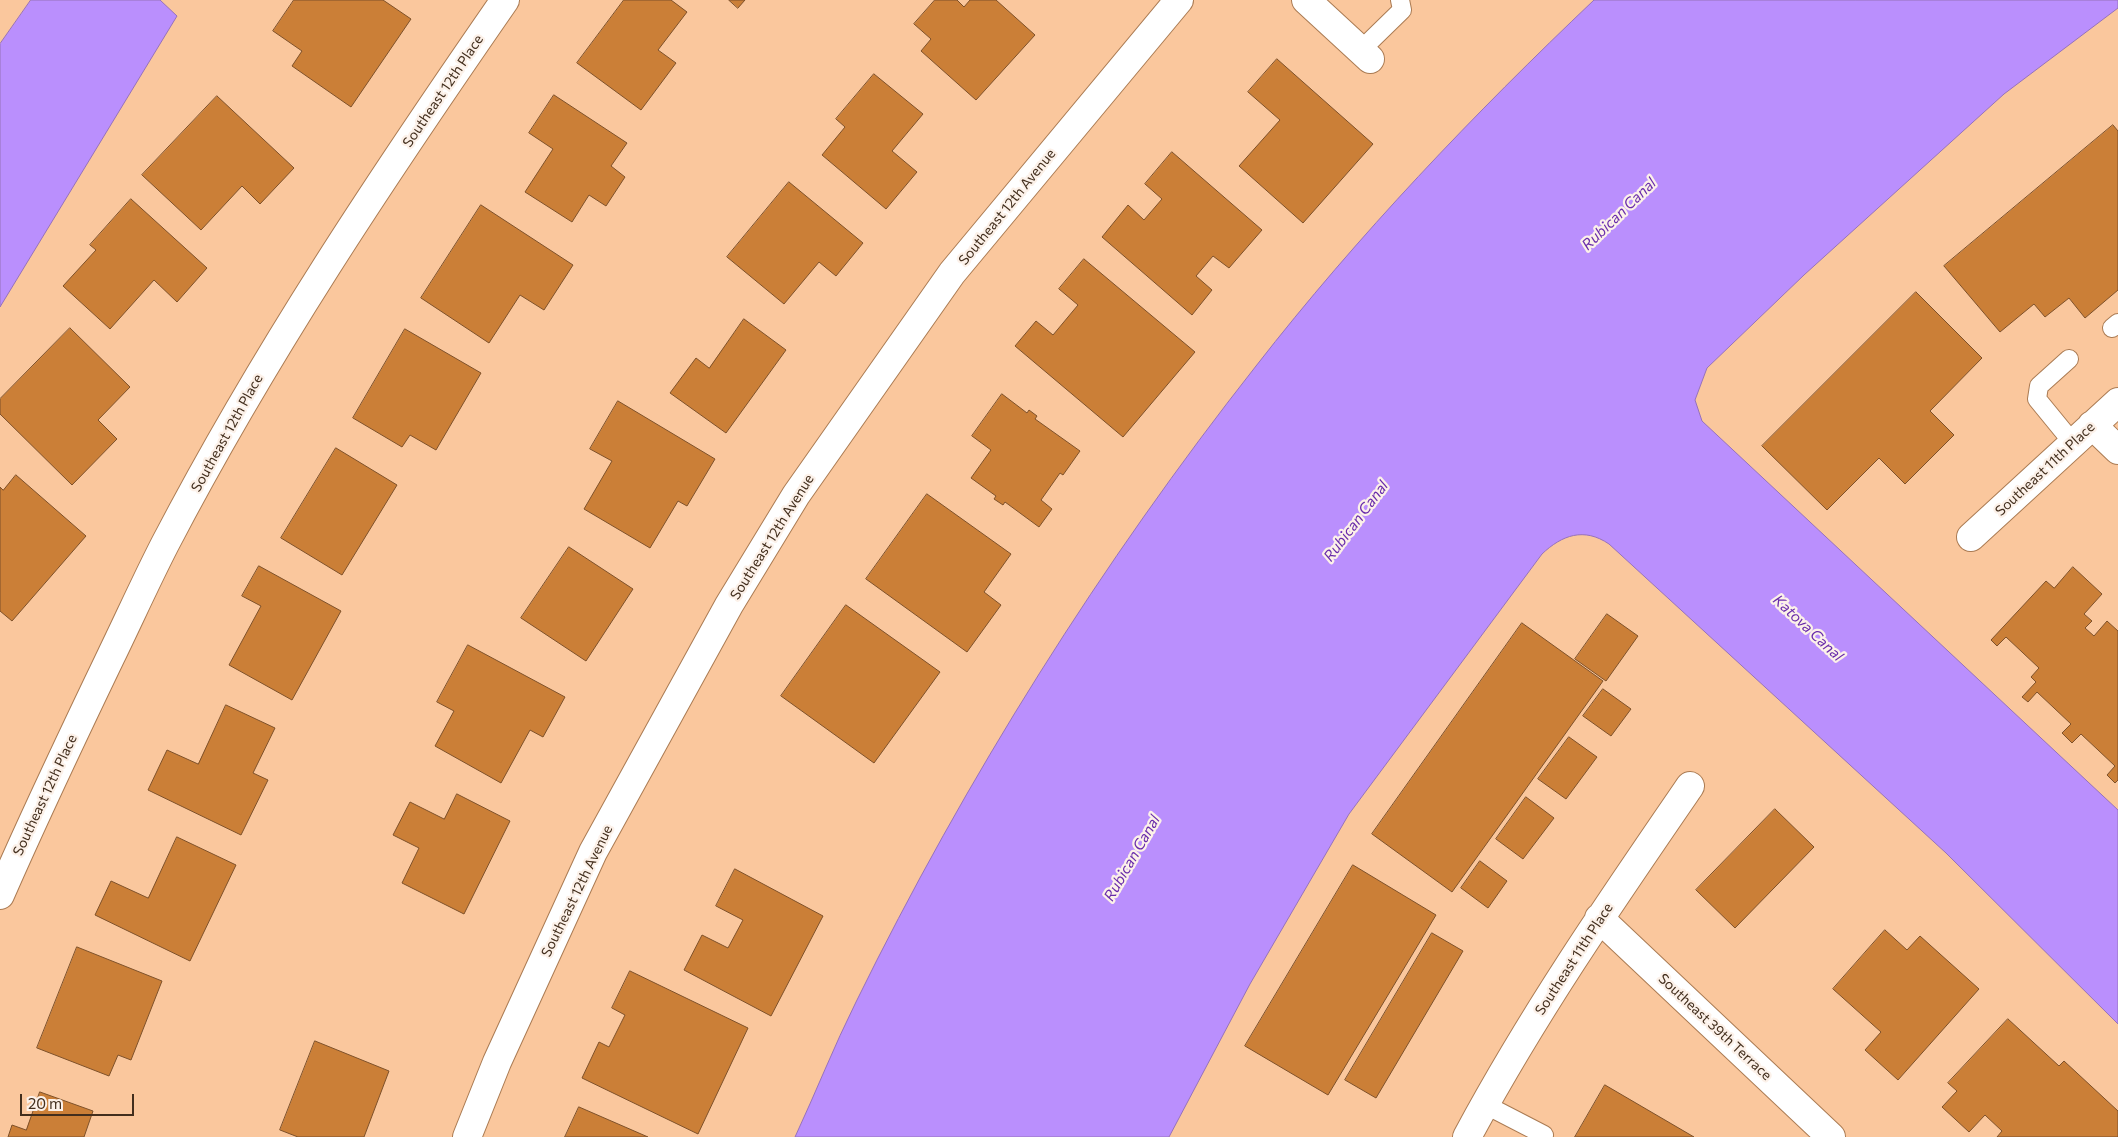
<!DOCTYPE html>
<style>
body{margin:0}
#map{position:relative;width:2118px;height:1137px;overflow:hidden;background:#fac79d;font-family:Commissioner,sans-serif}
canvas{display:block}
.scale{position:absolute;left:20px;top:1094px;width:114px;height:22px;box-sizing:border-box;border:2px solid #422e1d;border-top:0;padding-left:6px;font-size:15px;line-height:18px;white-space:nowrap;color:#422e1d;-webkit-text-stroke:4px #fcf1e9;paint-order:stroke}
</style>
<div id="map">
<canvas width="2118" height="1137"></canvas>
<div class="scale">20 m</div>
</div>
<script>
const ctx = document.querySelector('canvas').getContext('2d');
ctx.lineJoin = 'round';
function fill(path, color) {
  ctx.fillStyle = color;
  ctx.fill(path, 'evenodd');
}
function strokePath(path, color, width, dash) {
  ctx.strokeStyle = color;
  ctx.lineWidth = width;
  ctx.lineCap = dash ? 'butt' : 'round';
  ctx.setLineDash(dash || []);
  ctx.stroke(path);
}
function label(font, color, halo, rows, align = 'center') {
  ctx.font = font + ' Commissioner,sans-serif';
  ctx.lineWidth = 4.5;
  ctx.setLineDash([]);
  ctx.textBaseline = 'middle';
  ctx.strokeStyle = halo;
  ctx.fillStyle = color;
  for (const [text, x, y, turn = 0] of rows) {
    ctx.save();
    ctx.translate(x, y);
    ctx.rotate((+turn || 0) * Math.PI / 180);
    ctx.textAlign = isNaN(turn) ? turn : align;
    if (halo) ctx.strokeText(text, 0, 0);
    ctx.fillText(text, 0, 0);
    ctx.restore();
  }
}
const water = new Path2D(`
 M31 0H160L177 16 0 307V44Z
 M1594 0H2118V8L2004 94 1804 275 1707 368 1695 400 1702 421 2118 810V1024L1946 853 1609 544C1584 527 1562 535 1542 554L1349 814 1250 984 1169 1137H795C816 1092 834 1046 856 1002 966 778 1101 563 1256 366 1358 235 1474 114 1594 0Z`);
fill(water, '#ba8ffd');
strokePath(water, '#9672ba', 1);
const building = new Path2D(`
 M294 0H383L411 19 351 107 292 66 302 51 273 31Z
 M624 0H671L687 12 658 50 676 63 641 110 577 63Z
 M729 0H745L738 8Z
 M935 0H957L964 7 970 0H996L1035 35 976 100 921 51 931 39 914 24Z
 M1277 59 1373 144 1303 223 1239 166 1280 120 1248 92Z
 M874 74 923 114 892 151 917 172 886 209 822 155 845 127 836 119Z
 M554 95 627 143 611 166 625 177 606 206 589 195 572 222 525 192 553 149 529 133Z
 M217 96 294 168 260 204 242 186 201 230 142 175Z
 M2113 125 2118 131V290L2085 318 2069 298 2045 317 2034 304 2000 332 1944 266Z
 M1172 152 1262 230 1229 268 1213 256 1196 276 1212 290 1192 315 1102 237 1128 205 1144 220 1162 199 1145 184Z
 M789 182 863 243 836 276 819 262 784 304 727 257Z
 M131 199 207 268 177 302 154 280 110 329 63 286 96 250 90 245Z
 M481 205 573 265 544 310 520 295 489 343 421 298Z
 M1084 259 1195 352 1123 437 1015 346 1036 321 1053 335 1078 305 1059 289Z
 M1916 292 1982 358 1930 411 1954 435 1905 484 1879 458 1827 510 1762 446Z
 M744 319 786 350 726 433 670 393 696 358 709 368Z
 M70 328 130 387 98 420 117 439 72 485 0 414V399Z
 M405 329 481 373 436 450 410 435 402 447 353 418Z
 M1002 394 1027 413 1029 410 1037 416 1035 419 1080 451 1063 475 1060 473 1041 500 1052 509 1039 527 1005 502 1003 505 994 499 996 496 971 478 991 450 972 436Z
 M618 401 715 459 687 506 678 501 650 548 584 509 612 461 590 449Z
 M336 448 397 485 342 575 281 538Z
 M16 475 86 536 12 621 0 611V487L3 490Z
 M927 494 1011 554 984 592 1001 605 967 652 866 579Z
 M569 547 633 589 586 661 521 618Z
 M259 566 341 611 292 700 229 665 261 606 242 596Z
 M2073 567 2102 594 2084 614 2092 621 2085 628 2094 636 2107 621 2118 631V780L2115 783 2107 775 2115 766 2081 734 2072 743 2062 733 2071 724 2037 692 2028 702 2022 697 2036 682 2031 677 2039 668 2006 637 1997 646 1991 640 2046 581 2054 588Z
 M846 605 940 672 874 763 781 696Z
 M1607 614 1638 636 1606 681 1575 659Z
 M1522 623 1603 681 1452 892 1372 834Z
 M468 645 565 697 543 737 530 730 501 783 435 746 454 711 437 702Z
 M1603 689 1631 709 1611 736 1583 716Z
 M226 705 275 728 253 773 268 780 241 835 148 790 167 750 198 764Z
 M1569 737 1597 757 1566 799 1538 779Z
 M457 794 510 821 464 914 402 883 419 848 393 835 410 802 444 819Z
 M1526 797 1554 818 1523 859 1496 839Z
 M1775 809 1814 847 1735 928 1696 890Z
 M177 837 236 865 190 961 95 915 111 881 148 898Z
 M1480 861 1507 881 1488 908 1461 888Z
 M1353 865 1436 915 1328 1095 1245 1046Z
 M735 869 823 916 771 1016 684 970 702 935 728 948 743 920 716 906Z
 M1885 930 1907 950 1920 936 1979 989 1898 1080 1865 1050 1881 1032 1833 989Z
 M1432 933 1463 951 1376 1098 1345 1080Z
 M77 947 162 981 131 1060 118 1055 109 1076 37 1048Z
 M630 971 748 1028 698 1134 582 1078 599 1042 609 1047 625 1015 612 1008Z
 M2008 1019 2059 1066 2064 1061 2118 1111V1137H1997L2002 1131 1985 1115 1969 1132 1942 1107 1957 1091 1948 1083Z
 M315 1041 389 1071 364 1137H298L280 1130Z
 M1605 1085 1694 1137H1575Z
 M40 1092 93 1111 84 1137H8L12 1125 26 1130Z
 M579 1107 648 1137H565Z`);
fill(building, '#cb7f37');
strokePath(building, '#7e512a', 1);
const service = new Path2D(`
 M1361 50 1402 10 1400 0
 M2112 328 2118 323
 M2069 359 2039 386 2037 399 2073 443
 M1484 1104 1544 1135 1543 1137`);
const minor = new Path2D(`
 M1306 0 1370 59
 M2092 425 2118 450
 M1971 537 2118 402
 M0 895C35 815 73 735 111 656 129 619 146 581 165 544 264 354 383 176 505 0
 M1599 918 1831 1137
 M467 1137 497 1062 593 852 729 605 796 495 952 273 1179 0
 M1467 1137C1533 1014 1611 901 1690 786`);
strokePath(service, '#aa7b53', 20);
strokePath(minor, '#aa7b53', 30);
strokePath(service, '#fff', 18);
strokePath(minor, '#fff', 28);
label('14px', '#422e1d', '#fcf1e9', [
 ["Southeast 12th Place",443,91,-56],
 ["Southeast 12th Avenue",1007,207,-51],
 ["Southeast 12th Place",227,433,-61],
 ["Southeast 11th Place",2045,469,-43],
 ["Southeast 12th Avenue",772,537,-58],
 ["Southeast 12th Place",45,795,-65],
 ["Southeast 12th Avenue",577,891,-64],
 ["Southeast 11th Place",1574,959,-57],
 ["Southeast 39th Terrace",1715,1027,43]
]);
label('italic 15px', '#682baa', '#fcf1e9', [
 ["Rubican Canal",1619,214,-44],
 ["Rubican Canal",1356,521,-53],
 ["Katova Canal",1808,628,43],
 ["Rubican Canal",1132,858,-60]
]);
</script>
